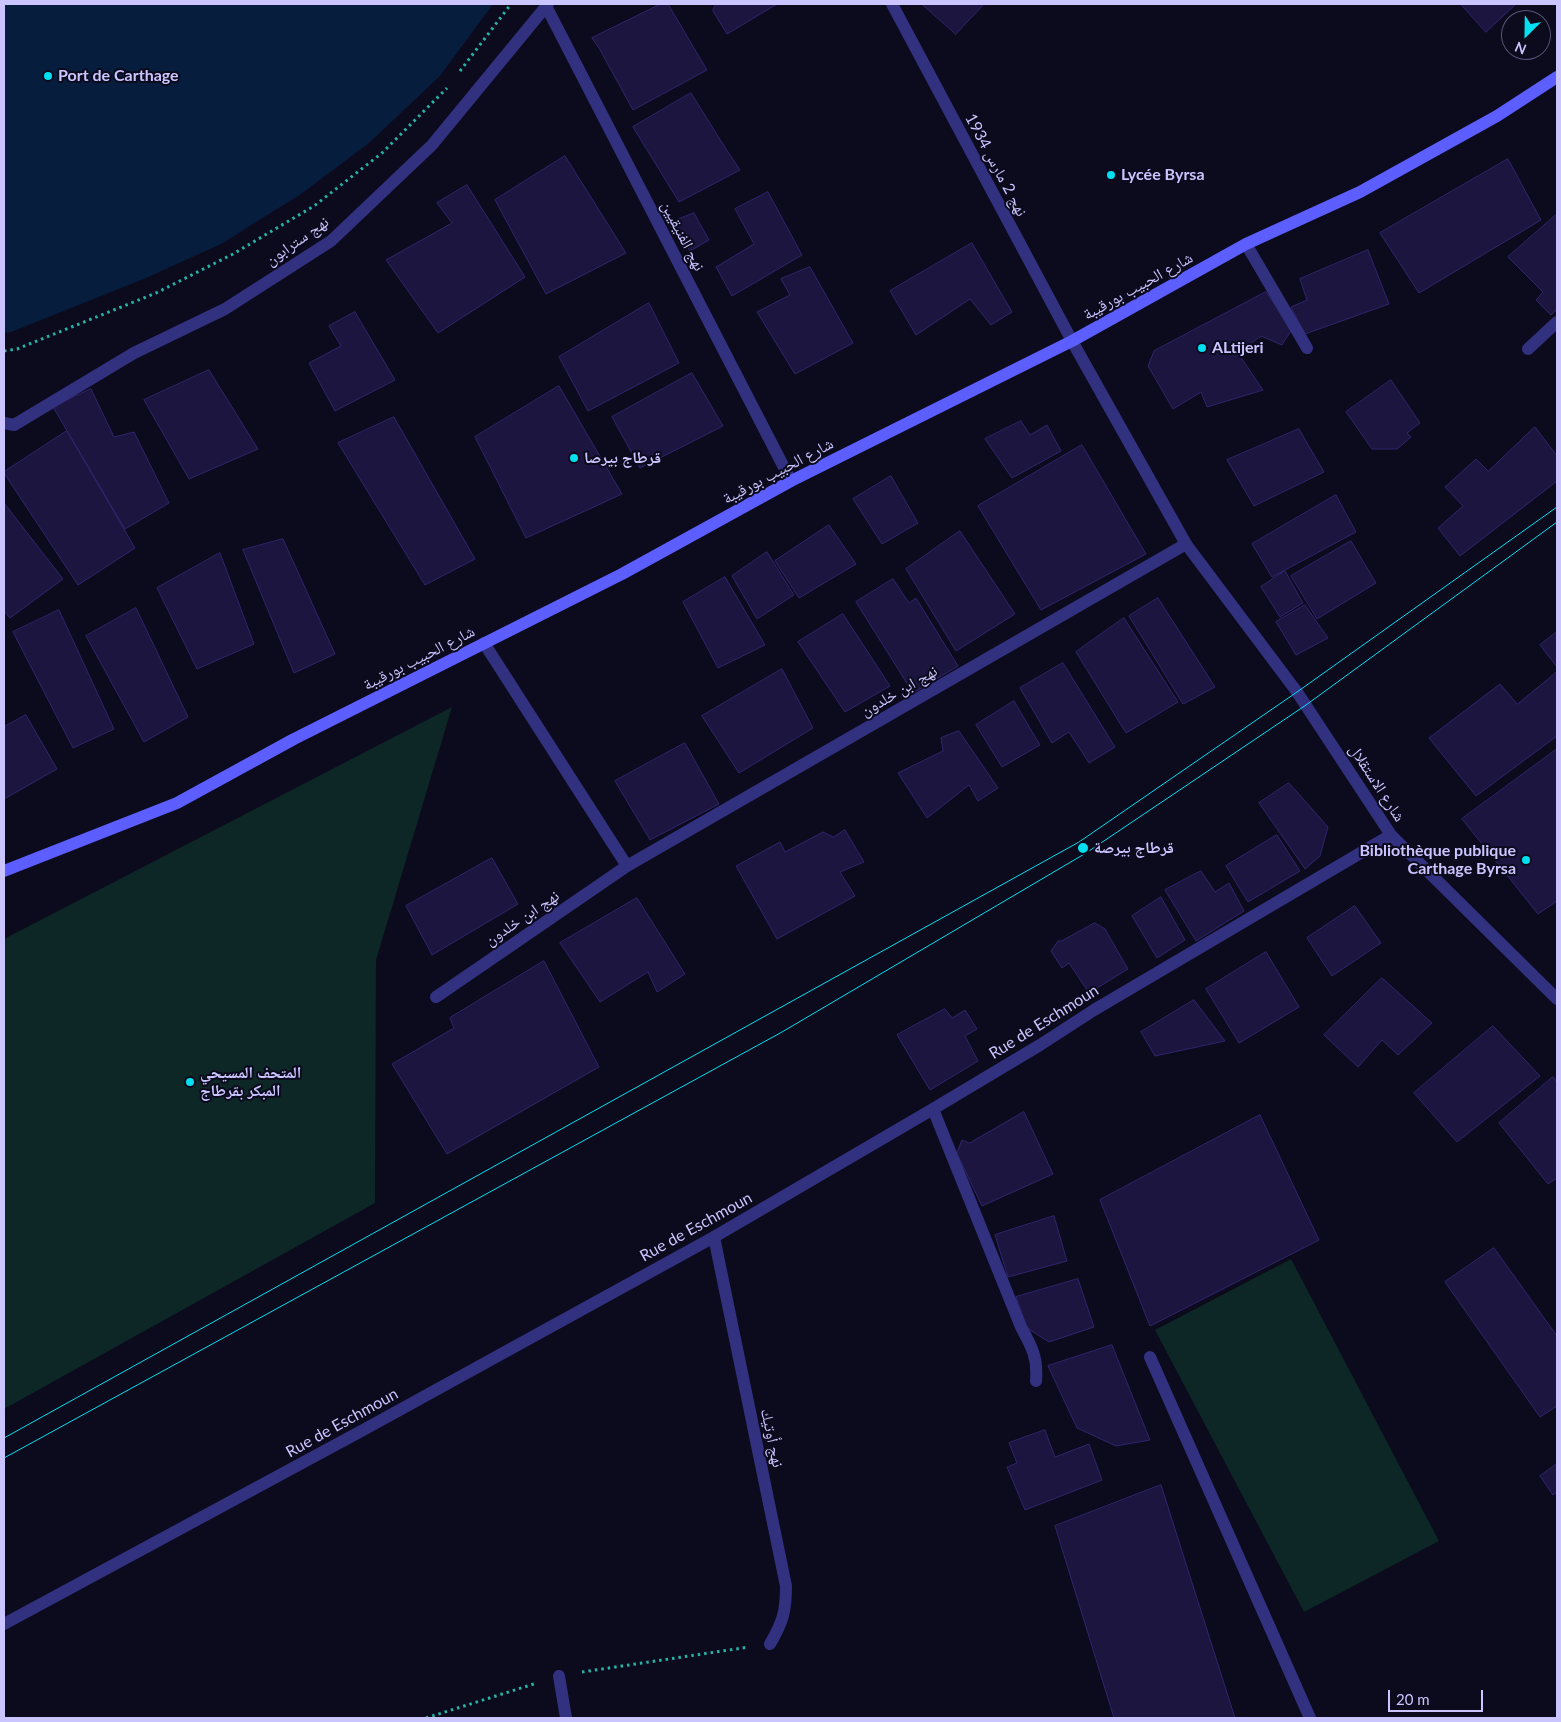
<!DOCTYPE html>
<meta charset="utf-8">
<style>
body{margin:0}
#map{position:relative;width:1561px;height:1722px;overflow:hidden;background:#0c0a1d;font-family:Lato,sans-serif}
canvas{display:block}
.frame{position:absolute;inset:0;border:5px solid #cac5ff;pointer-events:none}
.north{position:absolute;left:1501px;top:10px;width:50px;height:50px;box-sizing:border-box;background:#0c0a1d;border:1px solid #585577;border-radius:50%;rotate:203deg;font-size:14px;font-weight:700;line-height:20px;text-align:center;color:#cac5ff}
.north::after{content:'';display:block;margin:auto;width:18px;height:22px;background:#00e0f0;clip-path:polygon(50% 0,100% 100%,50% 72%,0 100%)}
.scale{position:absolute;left:1388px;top:1690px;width:95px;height:22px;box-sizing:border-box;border:2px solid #cac5ff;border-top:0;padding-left:6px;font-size:15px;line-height:18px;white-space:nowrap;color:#cac5ff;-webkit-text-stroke:4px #0c0a1d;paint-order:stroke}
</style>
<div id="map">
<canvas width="1561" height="1722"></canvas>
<div class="frame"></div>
<div class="north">N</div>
<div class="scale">20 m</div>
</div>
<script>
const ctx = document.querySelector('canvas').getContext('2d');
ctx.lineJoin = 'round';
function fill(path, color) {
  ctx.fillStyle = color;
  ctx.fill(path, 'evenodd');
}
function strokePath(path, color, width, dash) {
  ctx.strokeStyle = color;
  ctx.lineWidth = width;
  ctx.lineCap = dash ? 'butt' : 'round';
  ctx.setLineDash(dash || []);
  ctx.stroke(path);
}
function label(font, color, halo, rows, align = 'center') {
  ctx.font = font + ' Lato,"Noto Naskh Arabic",sans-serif';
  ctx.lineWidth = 4;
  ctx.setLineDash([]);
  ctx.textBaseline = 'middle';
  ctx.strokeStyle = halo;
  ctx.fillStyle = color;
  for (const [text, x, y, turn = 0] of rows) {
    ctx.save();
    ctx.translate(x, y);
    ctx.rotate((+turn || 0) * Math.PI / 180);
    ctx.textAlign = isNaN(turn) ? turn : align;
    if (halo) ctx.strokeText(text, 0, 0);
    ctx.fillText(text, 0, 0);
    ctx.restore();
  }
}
fill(new Path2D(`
 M452 707 376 960 375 1203 4 1409V939Z
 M1291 1259 1439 1541 1304 1612 1155 1330Z`), '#0c2725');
fill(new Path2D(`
 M4 4H493L440 76 369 143 301 194 221 244 146 278 11 332 4 333Z`), '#071d3e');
const building = new Path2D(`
 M661 4H668L707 70 633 110 599 48 592 38Z
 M716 4H777L727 34 713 11Z
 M922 4H984L956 34Z
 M1461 4H1516L1486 32Z
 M691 93 726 149 740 170 679 202 633 127Z
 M565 156 626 253 546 294 495 200Z
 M1508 159 1541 220 1419 293 1380 233Z
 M467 185 525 277 438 333 386 260 452 223 437 203Z
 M768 192 802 255 732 296 716 267 754 244 735 209Z
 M694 213 709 240 690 251 672 222Z
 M1557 214V309L1551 315 1536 300 1543 292 1508 257Z
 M972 243 1012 312 991 325 970 299 916 335 890 291Z
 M1368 250 1389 304 1305 334 1291 307 1307 300 1300 279Z
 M810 267 853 343 795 374 757 312 790 295 781 279Z
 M1266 292 1292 329 1282 345 1261 336 1238 353 1263 390 1207 407 1201 392 1173 409 1148 366 1154 351Z
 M649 303 679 363 588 411 559 357Z
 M355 312 395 380 335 411 309 363 341 346 329 326Z
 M209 370 258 449 189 479 144 400Z
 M692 373 723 426 640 468 612 417Z
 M1391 380 1420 423 1407 433 1411 437 1397 449H1372L1346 412Z
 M559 386 622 494 526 538 475 437Z
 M91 389 114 437 134 432 169 503 125 529 53 407Z
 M394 417 475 559 425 585 338 443Z
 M1021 421 1030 435 1047 425 1061 451 1012 478 985 439Z
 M1535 427 1557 456V481L1460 556 1438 528 1463 506 1445 487 1476 459 1488 471Z
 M1299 429 1324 472 1254 506 1227 460Z
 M67 431 135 548 78 585 4 473V472Z
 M1082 445 1146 554 1041 610 978 506Z
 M891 476 918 523 882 544 853 499Z
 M1336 495 1356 532 1272 577 1252 544Z
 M4 503 63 579 10 618 4 611Z
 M829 525 856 564 799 598 775 561Z
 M960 531 1015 614 956 651 906 569Z
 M283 539 335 654 294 673 243 550Z
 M1351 541 1376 583 1317 619 1291 576Z
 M767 552 794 595 757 619 732 576Z
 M220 553 254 644 197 669 157 588Z
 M1285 571 1303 603 1280 617 1261 587Z
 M725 577 765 645 718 668 683 602Z
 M893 579 909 603 916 598 958 666 913 693 856 602Z
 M1158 598 1215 687 1183 704 1129 616Z
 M1305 605 1328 638 1296 655 1276 622Z
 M136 608 188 717 144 742 86 636Z
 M59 610 114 729 73 748 13 632Z
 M843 614 890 686 845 712 798 642Z
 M1124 618 1178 702 1126 733 1076 652Z
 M1557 632V667L1540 645Z
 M1063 663 1115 747 1089 763 1069 732 1052 743 1020 688Z
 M782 669 813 728 739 773 702 716Z
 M1557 672V736L1476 796 1429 738 1500 684 1517 704Z
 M1014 701 1040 745 1002 767 976 725Z
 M26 715 57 769 4 799V727Z
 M959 731 998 788 978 801 969 785 927 818 898 773 943 751 941 738Z
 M685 743 719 804 650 840 615 781Z
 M1557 749V901L1538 914 1462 819Z
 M1289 783 1328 827 1320 856 1305 869 1259 803Z
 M845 830 864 862 840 872 855 896 777 939 736 866 780 842 785 852 823 832 833 837Z
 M1277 835 1300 871 1248 902 1226 866Z
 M492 858 518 904 432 955 406 906Z
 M1201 871 1215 892 1229 883 1244 911 1196 941 1165 890Z
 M1161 897 1185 940 1157 958 1132 916Z
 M637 898 685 974 657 992 648 972 600 1002 560 943Z
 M1355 906 1381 943 1332 976 1307 938Z
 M1095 923 1105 929 1128 969 1089 993 1069 963 1062 968 1051 951 1058 941H1061Z
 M1266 952 1299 1007 1239 1043 1206 989Z
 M544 961 599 1067 447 1154 392 1064 454 1028 450 1018Z
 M1382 978 1432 1023 1398 1055 1382 1040 1358 1067 1324 1035Z
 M1194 1000 1225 1041 1155 1056 1141 1032Z
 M945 1009 952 1018 965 1010 977 1029 965 1036 978 1061 930 1090 897 1035Z
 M1493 1026 1540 1076 1457 1142 1414 1093Z
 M1553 1077 1557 1082V1178L1548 1184 1499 1123Z
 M1024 1112 1053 1174 982 1206 959 1158 956 1155 962 1140 969 1143Z
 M1260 1115 1319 1240 1150 1326 1100 1200Z
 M1054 1216 1067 1261 1008 1277 995 1235Z
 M1494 1248 1557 1336V1406L1540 1417 1445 1282Z
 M1078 1279 1094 1327 1049 1342 1027 1328 1016 1297Z
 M1112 1345 1150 1440 1116 1446 1077 1428 1048 1366Z
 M1045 1430 1055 1457 1089 1444 1102 1480 1025 1510 1007 1467 1017 1463 1009 1443Z
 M1557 1464V1492L1553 1495 1540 1476Z
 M1161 1485 1235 1718H1114L1055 1526Z`);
fill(building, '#1c153f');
strokePath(building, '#31256d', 1);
strokePath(new Path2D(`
 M460 71 511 4
 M4 351 17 349 156 293 233 254 314 206 382 153 447 88
 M582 1672 749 1647
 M426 1718 537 1683`), '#24b5a7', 3, [2.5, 4]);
strokePath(new Path2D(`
 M1150 1357 1310 1718`), '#31317f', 12);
strokePath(new Path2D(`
 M892 4 1072 341
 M546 6 791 481
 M1246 244 1307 348
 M1528 349 1557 322
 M4 423 14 425 134 353 225 309 331 241 432 145 548 4
 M484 643 627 866
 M436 997 627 866 1186 544
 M933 1109 1021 1327C1032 1347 1038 1358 1036 1381
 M714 1237 786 1586C786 1611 783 1622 770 1644
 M559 1676 566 1718`), '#31317f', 12);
strokePath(new Path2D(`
 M1072 341 1186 544 1297 692 1391 835 1557 999
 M4 1624 365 1429 714 1237 933 1109 1040 1045 1094 1010 1391 835`), '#31317f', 12);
strokePath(new Path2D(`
 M4 871 177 803 294 739 622 574 791 481 1072 341 1246 244 1360 192 1497 116 1557 77`), '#5c5eff', 12);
strokePath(new Path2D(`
 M4 1438 1079 842 1297 692 1557 507
 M4 1458 782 1032 1086 853 1306 705 1557 522`), '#00e0f0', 1);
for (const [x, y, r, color] of [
 [48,76,5,"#00e0f0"],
 [1111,175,5,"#00e0f0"],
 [1202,348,5,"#00e0f0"],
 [574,458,5,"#00e0f0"],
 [1083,848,6,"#00e0f0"],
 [1526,860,5,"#00e0f0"],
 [190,1082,5,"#00e0f0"]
]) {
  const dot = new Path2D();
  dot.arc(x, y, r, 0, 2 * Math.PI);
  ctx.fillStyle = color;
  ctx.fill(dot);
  strokePath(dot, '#0c0a1d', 2);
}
label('bold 16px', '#cac5ff', '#0c0a1d', [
 ["Port de Carthage",58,76],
 ["Lycée Byrsa",1121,175],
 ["ALtijeri",1212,348],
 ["قرطاج بيرصا",584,458],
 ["قرطاج بيرصة",1094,848],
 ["Bibliothèque publique",1516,851,"right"],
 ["Carthage Byrsa",1516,869,"right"],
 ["المتحف المسيحي",200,1073],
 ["المبكر بقرطاج",200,1091]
], 'left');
label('16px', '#cac5ff', '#0c0a1d', [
 ["نهج 2 مارس 1934",996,165,62],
 ["نهج الفنيقيين",683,236,63],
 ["نهج سترابون",297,241,-35],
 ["شارع الحبيب بورقيبة",1138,286,-29],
 ["شارع الحبيب بورقيبة",778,471,-28],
 ["شارع الحبيب بورقيبة",419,658,-27],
 ["نهج ابن خلدون",899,691,-30],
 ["شارع الاستقلال",1377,783,57],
 ["نهج ابن خلدون",522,918,-34],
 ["Rue de Eschmoun",1044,1022,-32],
 ["Rue de Eschmoun",696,1227,-29],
 ["Rue de Eschmoun",342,1423,-29],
 ["نهج أوتيك",772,1438,78]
]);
</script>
